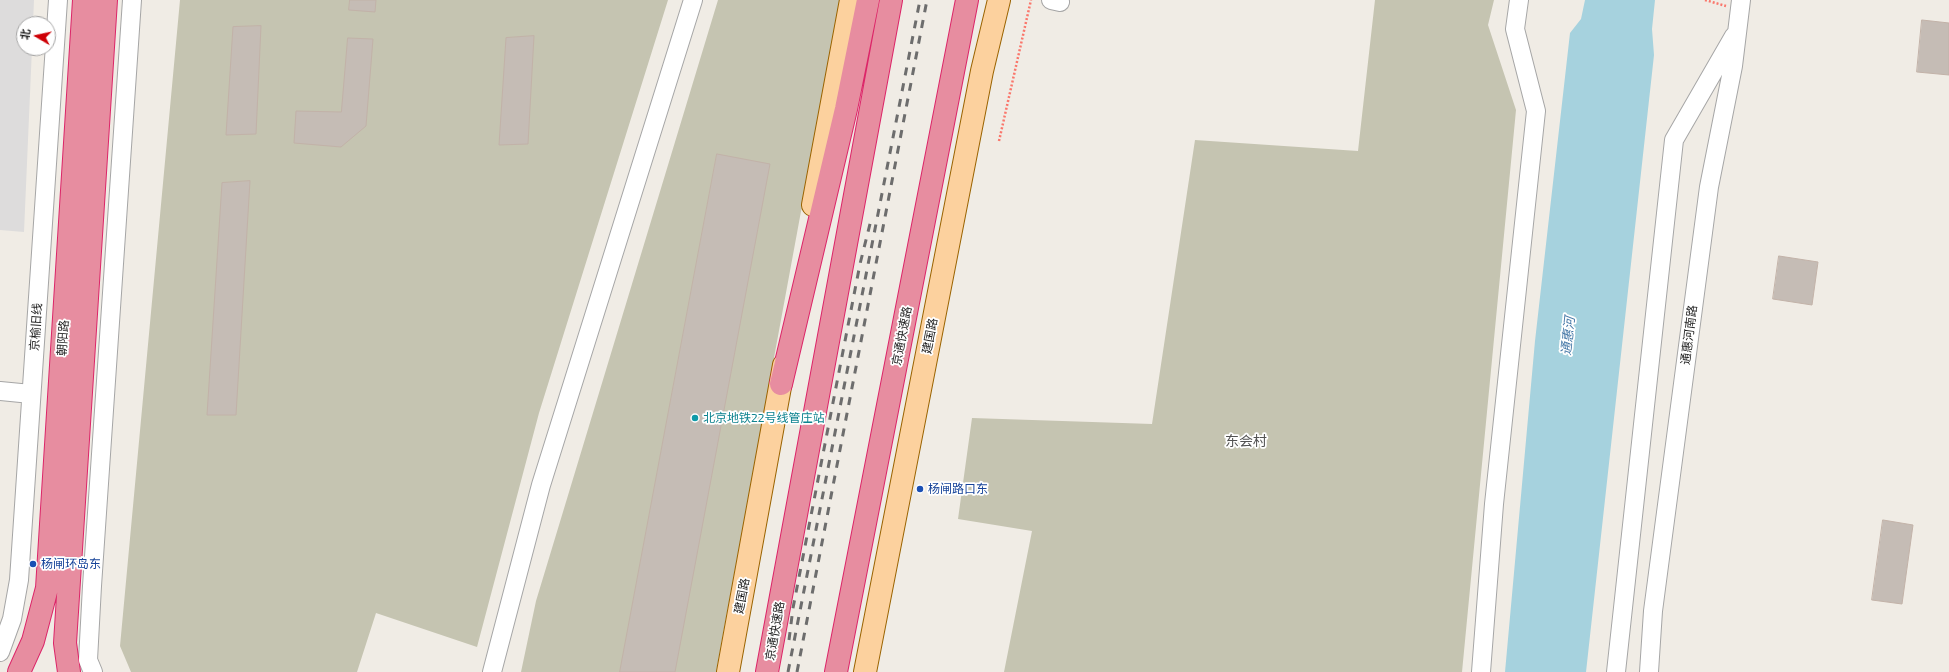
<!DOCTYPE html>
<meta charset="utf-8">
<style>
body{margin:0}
#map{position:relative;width:1949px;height:672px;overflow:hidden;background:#f0ece5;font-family:"Exo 2","Noto Sans SC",sans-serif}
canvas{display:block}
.north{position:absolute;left:16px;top:16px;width:40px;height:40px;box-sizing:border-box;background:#fff;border:1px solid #a5a5a5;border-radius:50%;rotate:279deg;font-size:11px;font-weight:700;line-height:16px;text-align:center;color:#1f1f1f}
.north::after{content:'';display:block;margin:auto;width:14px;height:18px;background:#ce0006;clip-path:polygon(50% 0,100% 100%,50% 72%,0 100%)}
</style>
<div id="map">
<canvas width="1949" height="672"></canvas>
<div class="north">北</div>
</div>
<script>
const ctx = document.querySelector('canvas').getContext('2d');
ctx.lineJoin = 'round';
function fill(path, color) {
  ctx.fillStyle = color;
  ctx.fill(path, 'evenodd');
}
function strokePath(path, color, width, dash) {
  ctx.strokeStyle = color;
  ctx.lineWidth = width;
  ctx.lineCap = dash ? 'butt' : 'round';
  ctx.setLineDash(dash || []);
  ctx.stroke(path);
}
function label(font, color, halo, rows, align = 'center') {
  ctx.font = font + ' "Exo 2","Noto Sans SC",sans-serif';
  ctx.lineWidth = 3.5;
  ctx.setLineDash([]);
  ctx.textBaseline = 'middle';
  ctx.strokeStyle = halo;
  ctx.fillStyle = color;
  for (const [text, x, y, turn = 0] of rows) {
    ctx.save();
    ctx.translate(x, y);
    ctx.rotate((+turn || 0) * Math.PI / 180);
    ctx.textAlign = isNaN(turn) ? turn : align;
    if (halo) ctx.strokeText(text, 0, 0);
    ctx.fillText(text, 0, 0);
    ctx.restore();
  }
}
fill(new Path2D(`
 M0 0H34L33 24H24V48H32L24 232 0 230Z`), '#dddcdc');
fill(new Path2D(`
 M180 0H668L539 413 477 647 376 613 357 672H131L120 646Z
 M718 0H840L716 672H521L536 601Z
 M1375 0H1494L1488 25 1516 110 1462 672H1004L1032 531 958 519 972 418 1152 424 1195 140 1358 151Z`), '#c5c4b1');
fill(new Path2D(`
 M1585 0H1655L1652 29 1654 55 1586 672H1505L1535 341 1570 33 1581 19Z`), '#a6d2de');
const building = new Path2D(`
 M350 0H376L375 12 349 10Z
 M1922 20 1949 23V75L1917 72Z
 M261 26 256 134 226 135 233 27Z
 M534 36 528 144 499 145 506 38Z
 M348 38 373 39 366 126 341 147 294 143 296 111 341 112Z
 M717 154 770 164 675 672H620Z
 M250 181 236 415H207L222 183Z
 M1779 256 1818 262 1812 305 1773 299Z
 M1883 520 1913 525 1902 604 1872 600Z`);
fill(building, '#c5bcb5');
strokePath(building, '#c2b2a8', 1);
const minor = new Path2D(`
 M1051 0 1060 2
 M0 391 31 394
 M0 652 12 619 19 580 58 0
 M93 672 88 660 92 586 132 0
 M492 672 541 485 693 0
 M1481 672 1494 504 1536 111 1515 29 1519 0
 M1616 672 1674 140 1734 36
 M1649 672 1653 611 1709 187 1733 66 1741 0`);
const major = new Path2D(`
 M813 205 851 0
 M728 672 784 365
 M865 672 982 71 999 0`);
const highway = new Path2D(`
 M781 384 846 109 868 0
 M19 672 33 641 47 588 84 0
 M69 672 65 643 106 0
 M767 672 891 0
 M836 672 967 0`);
strokePath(minor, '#a6a6a6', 20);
strokePath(major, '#9a6300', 24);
strokePath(highway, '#dc2568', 24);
strokePath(new Path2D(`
 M1705 0 1726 6
 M999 141 1031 0`), '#fa776c', 2.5, [2, 2]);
strokePath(minor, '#fff', 18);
strokePath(major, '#fcd19e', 22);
strokePath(highway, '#e78da0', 22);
strokePath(new Path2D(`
 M789 640 793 608 860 264 871 220
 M788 672 920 0
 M797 672 927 0`), '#6d6d6d', 3, [8, 8]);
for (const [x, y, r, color] of [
 [695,418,4,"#0f9aa8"],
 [920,489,4,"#1a4fb4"],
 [33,564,4,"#1a4fb4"]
]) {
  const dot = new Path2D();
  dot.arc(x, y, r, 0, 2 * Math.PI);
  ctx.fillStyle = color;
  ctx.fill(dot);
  strokePath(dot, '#fff', 1.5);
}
label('12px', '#1f1f1f', '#fff', [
 ["京榆旧线",36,327,-86],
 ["通惠河南路",1689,335,-83],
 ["京通快速路",902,336,-79],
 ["建国路",930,336,-79],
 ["朝阳路",63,338,-86],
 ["建国路",742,596,-79],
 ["京通快速路",775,631,-80]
]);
label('12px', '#0d838f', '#fff', [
 ["北京地铁22号线管庄站",703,418]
], 'left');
label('12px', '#164399', '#fff', [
 ["杨闸路口东",928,489],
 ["杨闸环岛东",41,564]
], 'left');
label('italic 13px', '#487aa8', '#fff', [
 ["通惠河",1568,336,-84]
]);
label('14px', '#525252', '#fff', [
 ["东会村",1246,441]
]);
</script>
